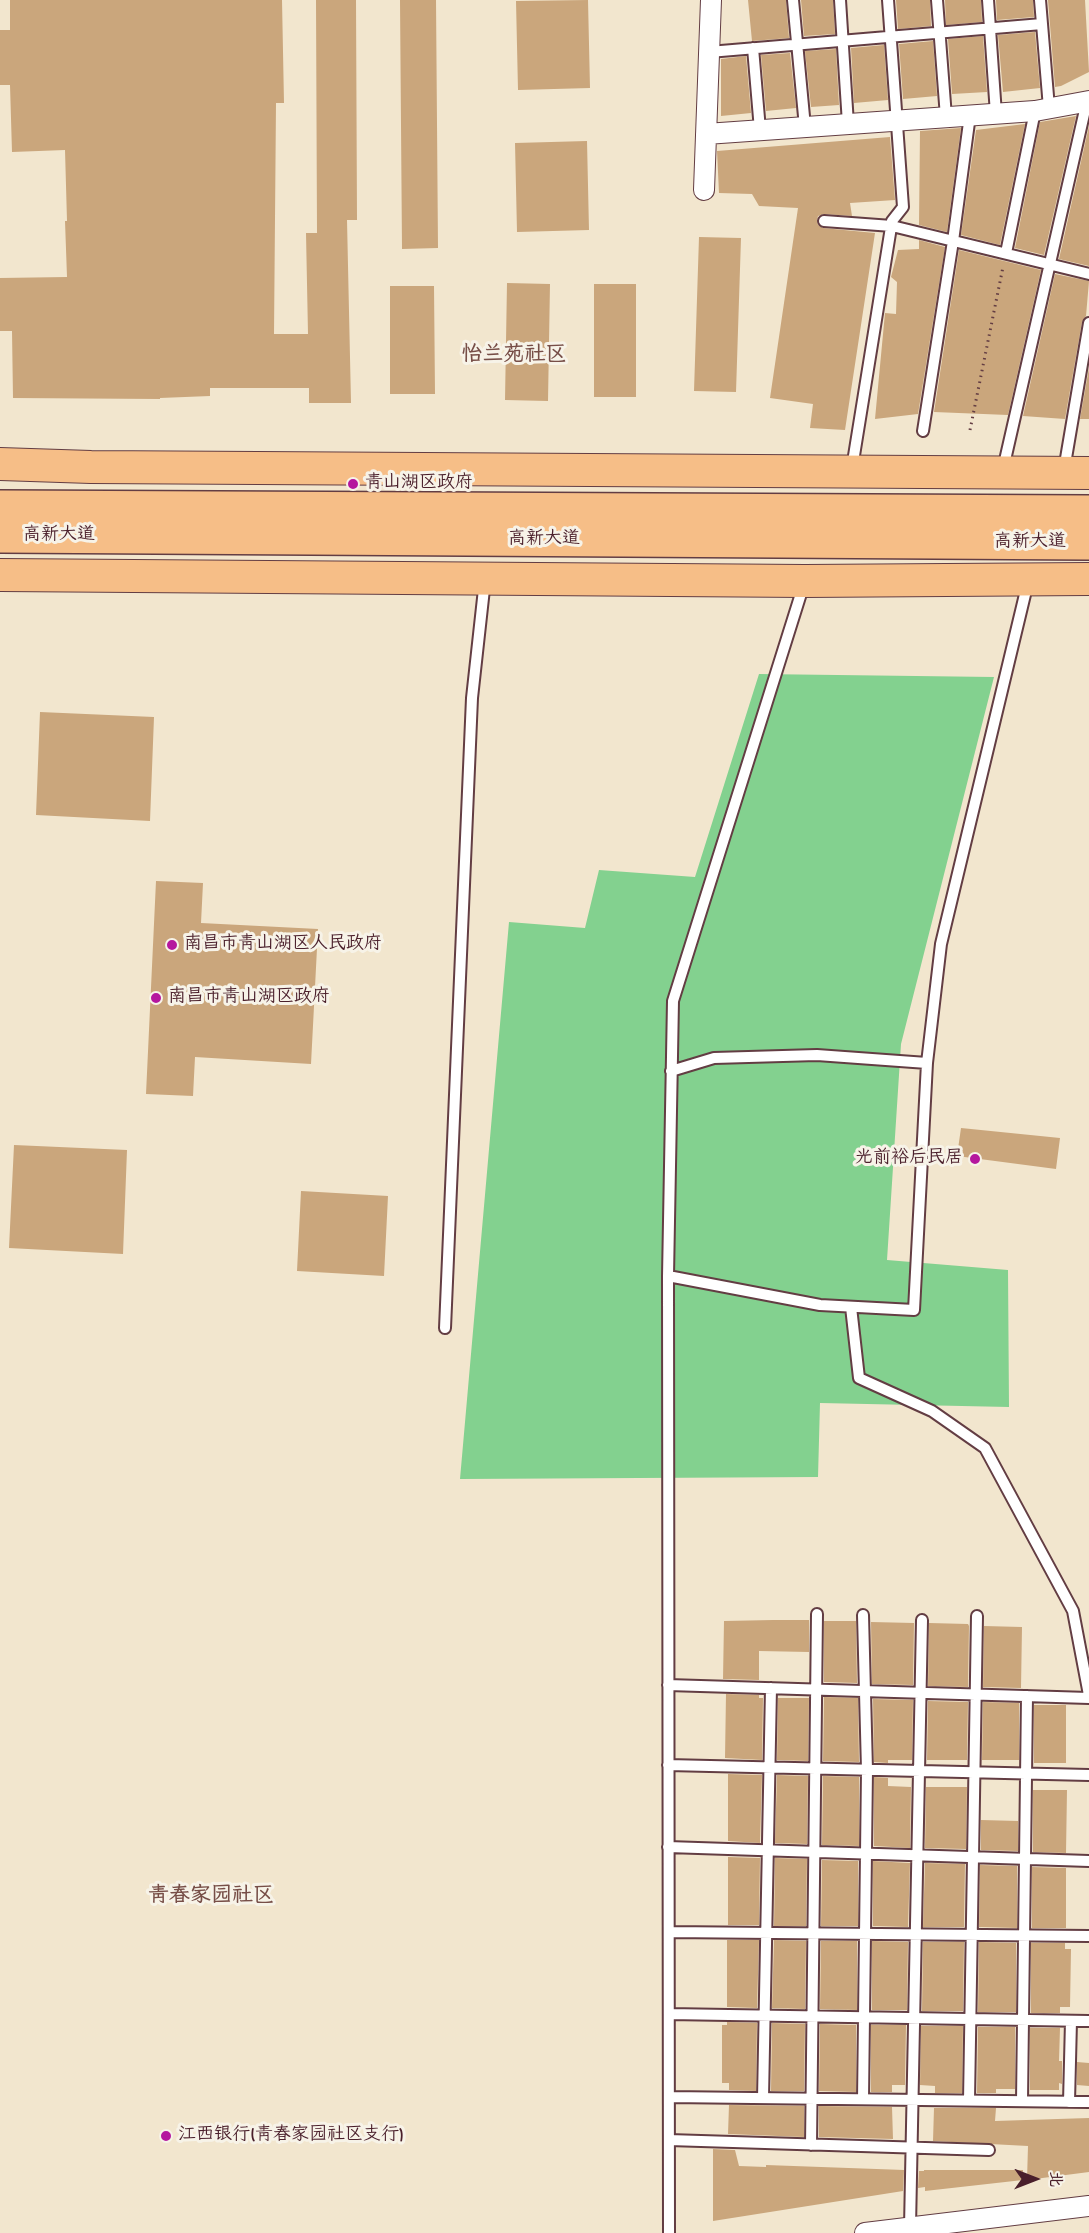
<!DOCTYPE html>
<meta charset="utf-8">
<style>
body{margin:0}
#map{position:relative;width:1089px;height:2233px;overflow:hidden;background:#f2e6ce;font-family:"Gochi Hand","LXGW WenKai TC",sans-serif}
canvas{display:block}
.north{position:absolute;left:1005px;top:2149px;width:60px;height:60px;-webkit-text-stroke:4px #f7f3e8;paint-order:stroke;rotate:90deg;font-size:16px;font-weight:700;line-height:24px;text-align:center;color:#4a1f2b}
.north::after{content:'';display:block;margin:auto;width:21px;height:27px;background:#4a1f2b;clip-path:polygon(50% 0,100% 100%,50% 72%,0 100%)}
</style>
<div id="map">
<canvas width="1089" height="2233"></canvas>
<div class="north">北</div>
</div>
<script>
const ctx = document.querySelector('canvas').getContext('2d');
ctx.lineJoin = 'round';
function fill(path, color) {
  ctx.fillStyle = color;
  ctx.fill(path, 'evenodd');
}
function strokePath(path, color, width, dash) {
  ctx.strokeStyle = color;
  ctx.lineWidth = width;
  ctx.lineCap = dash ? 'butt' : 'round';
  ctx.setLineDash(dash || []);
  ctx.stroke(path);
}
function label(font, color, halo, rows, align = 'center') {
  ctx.font = font + ' "Gochi Hand","LXGW WenKai TC",sans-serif';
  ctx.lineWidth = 6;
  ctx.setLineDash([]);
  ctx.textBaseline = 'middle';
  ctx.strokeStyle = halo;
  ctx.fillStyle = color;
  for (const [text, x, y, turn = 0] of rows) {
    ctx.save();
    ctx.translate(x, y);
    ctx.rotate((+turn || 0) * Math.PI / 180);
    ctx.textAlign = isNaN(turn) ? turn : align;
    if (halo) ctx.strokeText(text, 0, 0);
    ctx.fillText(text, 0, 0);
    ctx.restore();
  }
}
fill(new Path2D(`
 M759 674 994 677 901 1044 887 1260 1008 1270 1009 1407 820 1403 818 1477 460 1479 509 922 585 928 599 870 695 877Z`), '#83d18f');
fill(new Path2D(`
 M10 0H282L284 103H276L274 334H308L306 233H317L316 0H356L357 220H347L351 403H309V388H210V396L160 398V399L13 398 12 331H0V278L67 277 65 221H67L65 150 12 152 10 85H0V30H10Z
 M400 0H436L438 248 402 249Z
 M588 0 590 88 518 90 516 1Z
 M748 0H786L789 38 752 41Z
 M801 0H833L835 34 804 36Z
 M896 0H930L931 26 898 29Z
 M945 0H981L982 22 946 25Z
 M996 0H1033L1034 17 997 20Z
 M1048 0H1085L1089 72 1061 86 1055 87Z
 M1035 32 1040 88 1003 92 998 35Z
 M983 36 987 92 952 94 948 39Z
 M933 41 937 96 903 99 899 44Z
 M884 45 888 100 854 103 851 48Z
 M836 49 839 105 811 107 805 51Z
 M790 53 796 108 766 111 761 55Z
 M746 56 751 113 721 116V59Z
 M1076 116 1044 255 1015 248 1040 122Z
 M1025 124 1000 245 961 235 976 130Z
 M1089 126V266L1059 259Z
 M961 128 947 232 919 225 920 131Z
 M890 137 895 200 850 203 852 216 824 214 818 216 817 220 818 225 823 228 875 233 845 430 810 428 813 404 770 398 798 208 759 206 752 194 719 193 717 151Z
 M587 141 589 230 517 232 515 143Z
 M699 237 741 238 736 392 694 391Z
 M919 240 945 247 918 414 875 419 885 313 896 314 897 282 891 277 898 250 919 249Z
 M959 250 1041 270 1008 415 934 412Z
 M1055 274 1089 281 1086 316 1082 322 1065 419 1023 416Z
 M507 283 550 284 548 401 505 400Z
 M594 284H636V397H594Z
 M390 286H434L435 394H390Z
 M1089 368V419H1080Z
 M40 712 154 717 150 821 36 815Z
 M156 881 203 883 201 923 318 929 311 1064 195 1057 193 1096 146 1094Z
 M961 1128 1060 1138 1056 1169 957 1156Z
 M14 1145 127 1150 123 1254 9 1248Z
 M301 1191 388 1196 384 1276 297 1271Z
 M773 1620H809V1652L759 1651V1680L723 1679 724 1621Z
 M824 1621H856L857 1683 824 1682Z
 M871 1622 914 1623 913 1685 872 1684Z
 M929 1623 968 1624 969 1626 968 1687 928 1686Z
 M984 1626 1022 1627 1021 1688 983 1687Z
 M726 1694 759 1695V1698H763L762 1760 725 1758Z
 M824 1697 858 1698 859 1762 823 1761Z
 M778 1698H809L808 1761 777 1760Z
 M873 1699 913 1700 912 1760H888V1763L874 1762Z
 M928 1701 968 1702 967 1760H927Z
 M983 1702 1019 1703V1760H982Z
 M1034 1705H1066V1763H1034Z
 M728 1774 762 1775 760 1843 728 1841Z
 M777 1775 808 1776 807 1844 775 1843Z
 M823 1776 859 1777V1846L822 1845Z
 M874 1777 888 1778V1786L911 1787 910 1848 874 1846Z
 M926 1787H967L966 1849 925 1848Z
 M1033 1790H1067L1066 1853 1033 1852Z
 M981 1820 1018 1821V1851L981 1850Z
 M728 1857 760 1858 759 1925H728Z
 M775 1858 807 1859 806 1926H774Z
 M822 1860 858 1861V1926H821Z
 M873 1861 910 1863 908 1927 873 1926Z
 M925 1863 965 1864 964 1927H923Z
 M980 1865 1017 1866V1928L979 1927Z
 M1032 1867 1066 1868V1928H1032Z
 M727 1940H759L757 2008 727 2007Z
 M774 1940 806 1941 805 2009 772 2008Z
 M821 1941H857V2010L820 2009Z
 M872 1941 908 1942 907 2010H872Z
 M923 1942H964L963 2011H922Z
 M979 1942 1016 1943V2012H978Z
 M1031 1943H1065V1949H1071L1070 2007H1060V2013H1031Z
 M727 2022 757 2023 756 2091 729 2090V2083H722V2025H727Z
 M772 2023 805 2024 804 2091H771Z
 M820 2024 856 2025V2092L819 2091Z
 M871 2025H906L905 2085H892V2092H871Z
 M921 2026H963L962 2093H935V2086L920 2085Z
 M978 2027H1015V2089H996V2093H977Z
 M1030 2028H1060L1059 2061H1062V2084L1059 2083V2090H1030Z
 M1077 2062 1089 2063V2086L1077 2085Z
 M729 2105 804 2106V2137L728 2134Z
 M819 2106 892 2107 893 2139 819 2137Z
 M934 2108H996L995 2121 1089 2118V2172L1027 2180 1028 2146 933 2141Z
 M713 2149 735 2150 739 2166 766 2167V2165L904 2170 903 2191 713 2221Z
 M924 2170H1023V2180L925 2191V2187L918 2188 919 2171H924Z`), '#caa67c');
const service = new Path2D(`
 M793 0 805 127
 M840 0 848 124
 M937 0 946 117
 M988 0 996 114
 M1040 0 1049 108
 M753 48 760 130
 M709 52 1042 24
 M824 221 892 226 1089 274
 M1006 253 1035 111
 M923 431 953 241 970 115
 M852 468 892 221 903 207 888 0
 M1003 469 1087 101
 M1064 470 1089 323
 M671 1071 714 1058 817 1055 927 1063
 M668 1276 820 1305 914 1310 927 1063 941 944 1028 582
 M851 1307 859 1378 932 1411 985 1448 1073 1611 1089 1695
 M445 1328 472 698 485 580
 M863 1615 867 1770 863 2099
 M668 1685 1089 1698
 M668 1765 1089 1775
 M668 1847 1089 1861
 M669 1932 1089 1936
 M669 2014 1089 2021
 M669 2097 1089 2102
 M763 2098 771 1688
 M969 2100 977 1616
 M1022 2101 1027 1696
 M1069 2102 1071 2021
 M669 2140 989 2150
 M811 2145 817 1614
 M910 2227 922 1620
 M669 2233 668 1276 673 1001 804 584`);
const minor = new Path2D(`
 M706 134 1035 111 1089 101
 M704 190 711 0
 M865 2233 1089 2206`);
const primary = new Path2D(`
 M0 464 91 467 1089 473
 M0 575 805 581 1089 579`);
const trunk = new Path2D(`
 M0 507 1089 512
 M0 536 1089 543`);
strokePath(service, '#633d43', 14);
strokePath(minor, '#633d43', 22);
strokePath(primary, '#633d43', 34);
strokePath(trunk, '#633d43', 36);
strokePath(new Path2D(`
 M970 430 1003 267`), '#633d43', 3, [1.5, 4.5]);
strokePath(service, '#fff', 10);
strokePath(minor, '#fff', 20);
strokePath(primary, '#f6be87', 32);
strokePath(trunk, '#f6be87', 33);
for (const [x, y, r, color] of [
 [353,484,6,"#b5179e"],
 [172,945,6,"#b5179e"],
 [156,998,6,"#b5179e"],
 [975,1159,6,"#b5179e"],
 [166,2136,6,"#b5179e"]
]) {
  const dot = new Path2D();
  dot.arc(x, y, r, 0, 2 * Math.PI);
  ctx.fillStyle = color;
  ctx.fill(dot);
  strokePath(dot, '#f7f3e8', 2);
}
label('18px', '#4a1f2b', '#f7f3e8', [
 ["青山湖区政府",365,484],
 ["南昌市青山湖区人民政府",184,945],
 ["南昌市青山湖区政府",168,998],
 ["光前裕后民居",963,1159,"right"],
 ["江西银行(青春家园社区支行)",178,2136]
], 'left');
label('18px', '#4a1f2b', '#f7f3e8', [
 ["高新大道",59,536],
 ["高新大道",544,540],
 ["高新大道",1030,543]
]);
label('bold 21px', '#774e47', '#f7f3e8', [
 ["怡兰苑社区",514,357],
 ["青春家园社区",211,1898]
]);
</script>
